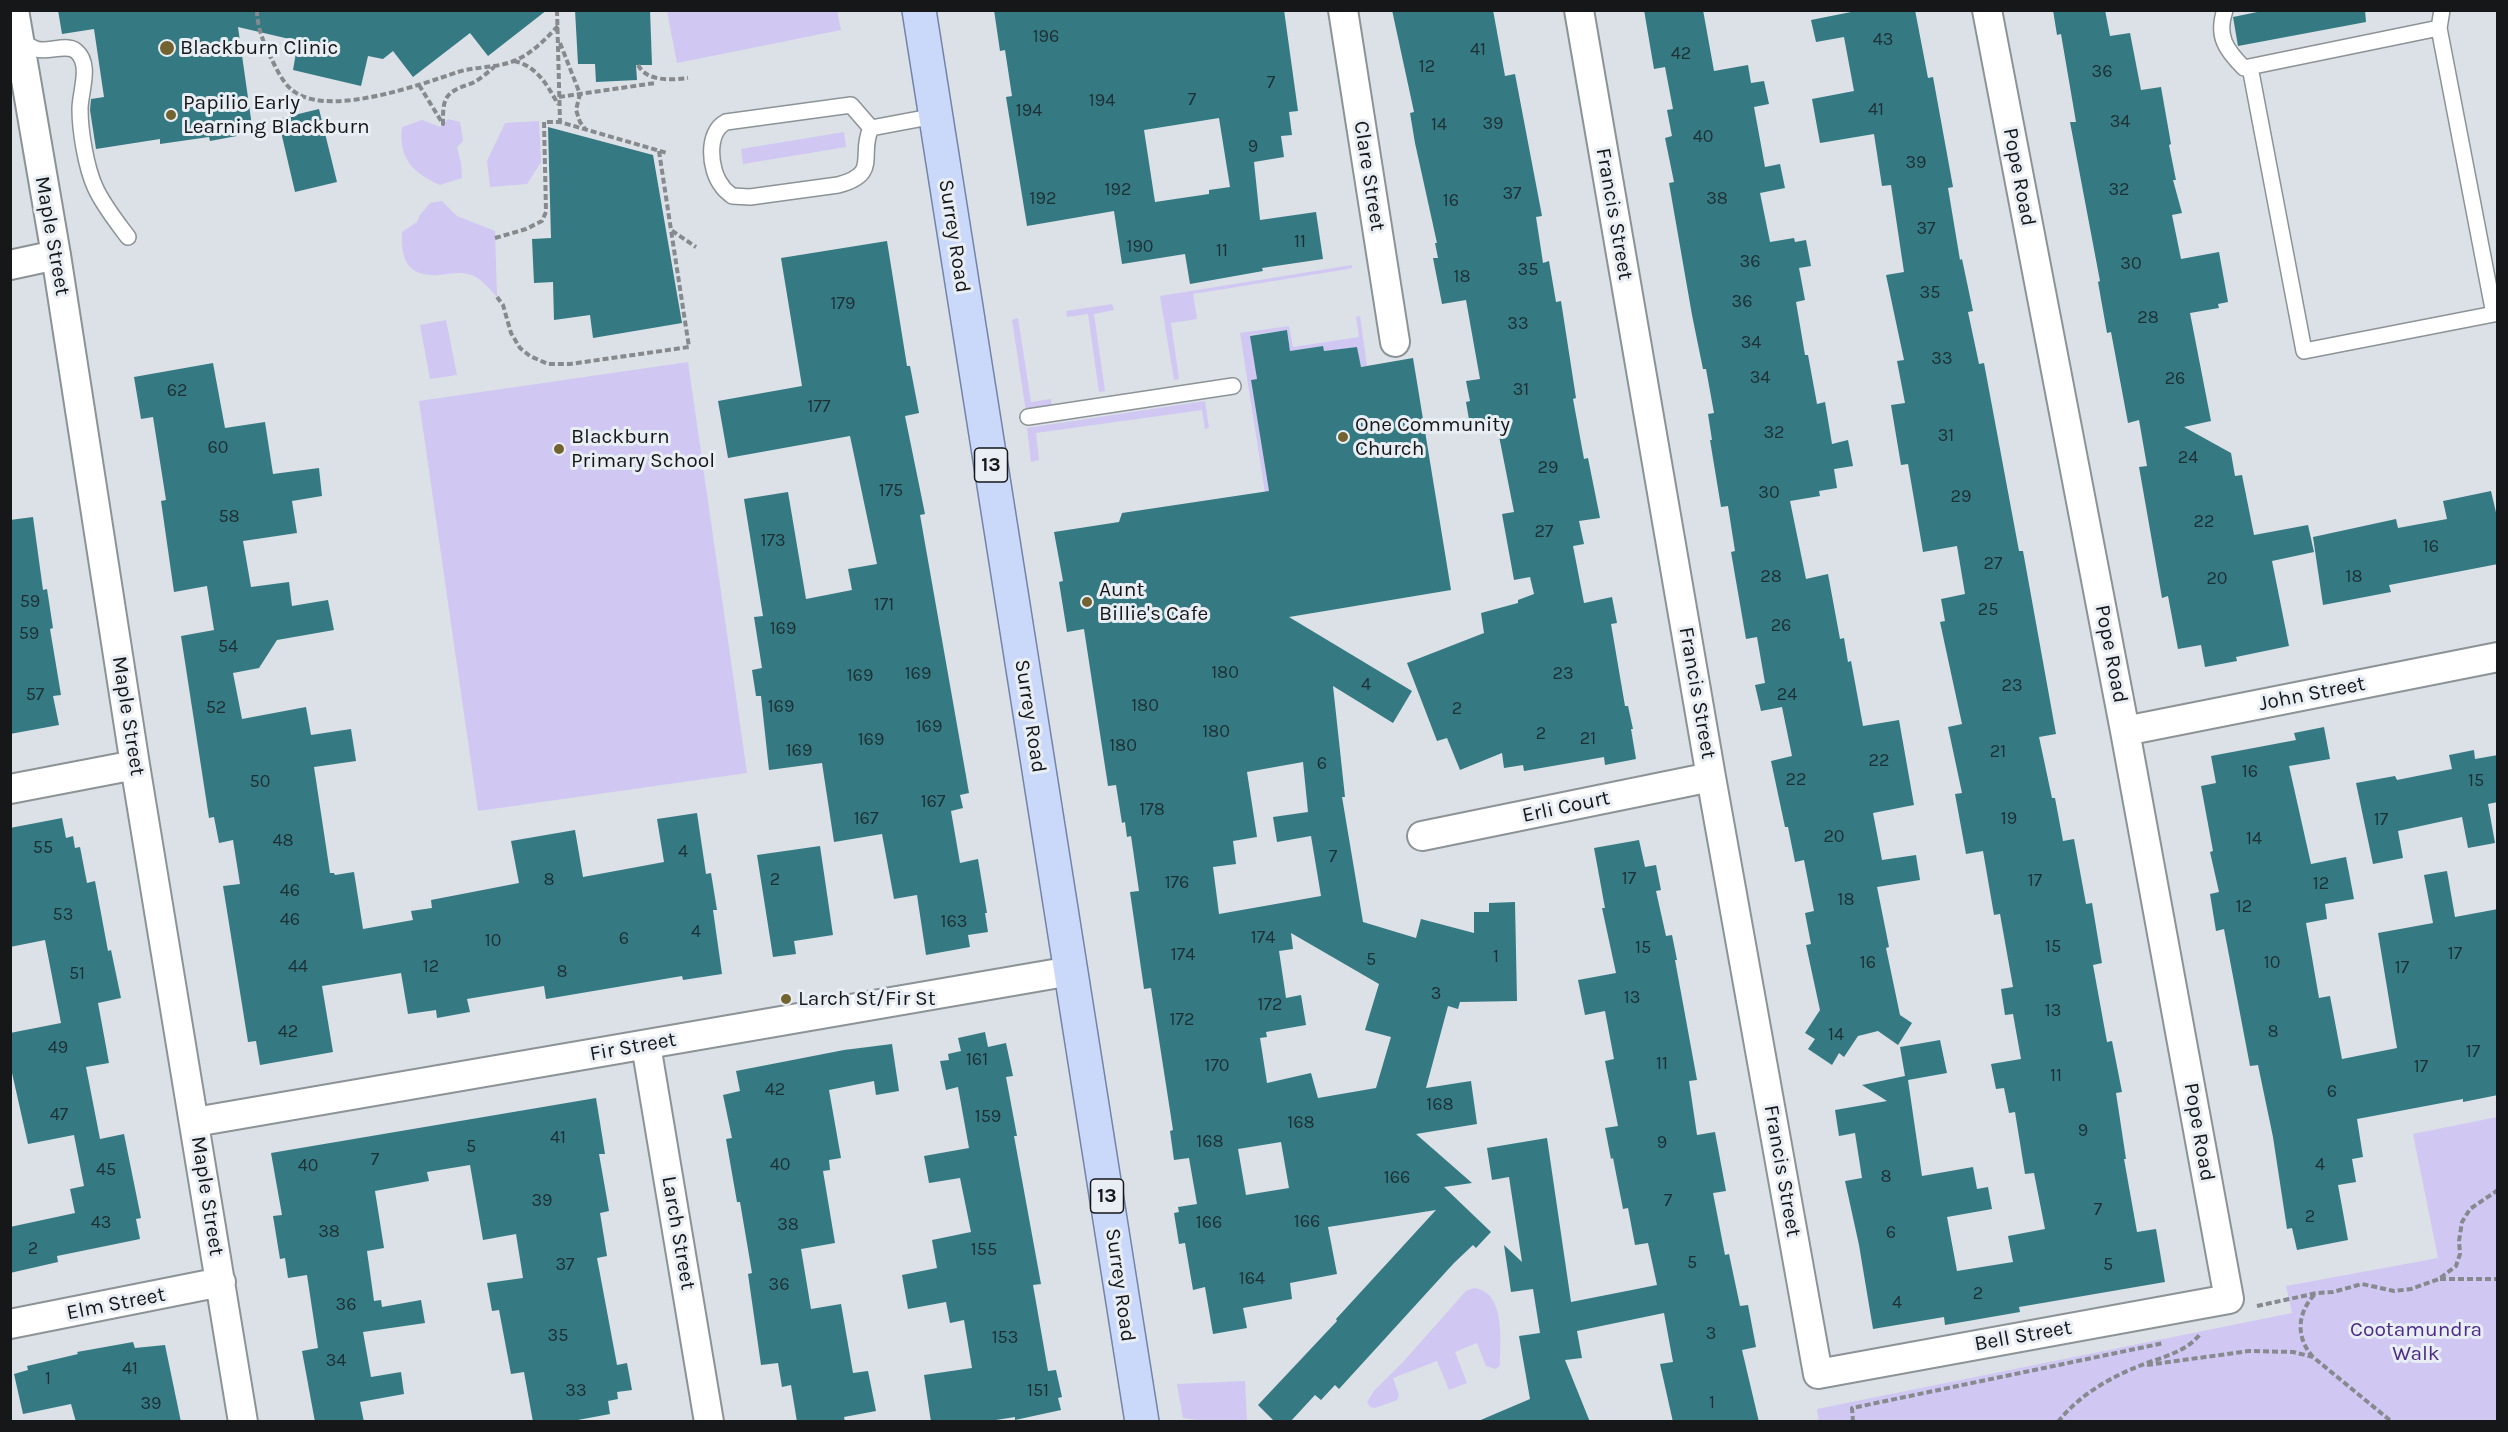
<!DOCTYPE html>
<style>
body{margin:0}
#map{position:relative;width:2508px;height:1432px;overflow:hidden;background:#dbe1e6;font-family:Karla,sans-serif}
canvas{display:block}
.frame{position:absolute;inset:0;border:12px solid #151719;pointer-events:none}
</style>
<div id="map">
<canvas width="2508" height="1432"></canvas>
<div class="frame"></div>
</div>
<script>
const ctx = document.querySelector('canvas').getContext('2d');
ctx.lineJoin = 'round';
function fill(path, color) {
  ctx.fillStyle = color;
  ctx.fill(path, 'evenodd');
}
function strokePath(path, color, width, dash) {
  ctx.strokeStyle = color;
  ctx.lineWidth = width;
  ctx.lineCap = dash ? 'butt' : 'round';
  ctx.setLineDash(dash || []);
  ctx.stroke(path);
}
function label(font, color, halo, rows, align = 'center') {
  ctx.font = font + ' Karla,sans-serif';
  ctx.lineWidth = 6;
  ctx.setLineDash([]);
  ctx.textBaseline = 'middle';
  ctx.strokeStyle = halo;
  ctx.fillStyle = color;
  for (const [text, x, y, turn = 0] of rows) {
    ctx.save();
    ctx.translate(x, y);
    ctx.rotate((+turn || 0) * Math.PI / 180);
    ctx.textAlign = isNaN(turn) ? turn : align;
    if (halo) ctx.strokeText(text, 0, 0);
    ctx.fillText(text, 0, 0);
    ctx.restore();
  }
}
fill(new Path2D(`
 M667 11H837L841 30 677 63Z
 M448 119 460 122 463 141 457 147 461 163 462 178 440 185C413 173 398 158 402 127L422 120 440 127Z
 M539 121 541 162 527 184 490 187 487 161 505 123Z
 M844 132 846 147 743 164 741 149Z
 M442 201 457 216 495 231 497 297C488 288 481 277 468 274 456 271 444 276 431 275 404 274 401 253 402 232L417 222 420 215 430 203Z
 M1352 265V268L1348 269 1193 294 1197 319 1171 323 1179 379 1174 380 1160 296Z
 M1112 304 1114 310 1094 314 1105 391 1099 392 1088 314 1067 317 1066 311Z
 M1360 316 1367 366H1360L1357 347 1324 351 1322 346 1290 351 1287 330 1250 335 1257 379 1251 380 1270 498 1265 493 1240 333 1289 326 1293 347 1359 337 1356 317Z
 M1018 318 1031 402 1051 399 1052 406 1026 412 1012 320Z
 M446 320 457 375 430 379 420 325Z
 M688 362 747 773 478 811 419 401Z
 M1205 401 1209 428 1205 429 1202 410 1036 433 1039 460 1031 462 1027 428Z
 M2497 1117V1421H1819L1817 1409 2292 1313 2286 1286 2438 1258 2413 1134Z
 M1474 1288C1506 1292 1500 1341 1500 1365L1496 1369 1486 1366 1477 1343 1455 1352 1467 1383 1449 1390 1437 1361 1393 1378 1399 1395 1397 1400 1375 1408 1370 1407 1367 1402 1374 1391 1403 1362 1466 1291Z
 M1245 1381 1247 1421H1205L1183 1418 1177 1384Z`), '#d0c7f3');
fill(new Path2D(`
 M58 10H547L488 56 470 33 413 77 393 51 383 59 368 56 361 86 293 70 298 41 238 27 253 133 210 141 209 137 160 144V139L96 149 90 110 91 99 104 97 94 29 62 34Z
 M575 10H650L652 65H636L637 80 596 82 595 64H578Z
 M994 10H1284L1298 111 1289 112 1292 135 1281 136 1284 157 1254 162 1260 220 1316 212 1323 259 1262 268 1263 271 1190 284 1185 254 1122 264 1114 211 1027 226 1006 97 1012 96 1005 50 1000 51ZM1219 118 1230 187 1209 190V194L1155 202 1144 130Z
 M1392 10H1493L1505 76 1515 74 1542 216 1536 217 1543 263 1549 261 1556 302 1561 301 1576 398 1573 399 1584 459 1588 458 1600 518 1579 521 1584 544 1573 546 1584 603 1612 597 1617 623 1611 624 1625 706H1628L1633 729H1631L1636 759 1605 765 1604 757 1524 771 1523 765 1504 768 1502 753 1460 770 1447 738 1437 741 1407 663 1484 633 1481 613 1518 603V600L1534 594 1530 577 1514 580 1502 514 1514 512 1497 426 1471 431 1466 402 1470 401 1466 381 1480 379 1466 300 1442 304 1433 258H1438L1435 243H1437L1415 143 1410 113 1414 112Z
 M1644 10H1703L1714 71 1748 65 1751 83 1764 81 1769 104 1754 107 1765 167 1780 164 1785 188 1760 193 1770 242 1794 238 1795 242 1806 240 1811 266 1799 268 1805 300 1796 302 1805 355H1808L1817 404 1825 402 1832 444 1848 440 1853 466 1834 469 1837 488 1819 491 1820 496 1790 501 1806 579 1828 574 1840 639 1844 638 1848 662 1851 661 1863 726 1899 720 1914 805 1873 813 1882 860 1916 855 1920 880 1877 887 1889 947 1886 948 1900 1015 1912 1023 1898 1045 1878 1031 1858 1036 1844 1057 1839 1053 1832 1065 1808 1049 1815 1039 1805 1033 1820 1010 1806 945 1811 944 1805 913 1814 911 1804 860 1795 862 1788 827H1785L1771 761 1792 756 1782 707 1761 711 1755 685 1765 683 1757 637 1746 639 1731 552 1735 551 1728 506 1721 507 1710 440H1712L1708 414 1714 413 1706 369H1703L1692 315 1669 183 1674 182 1665 138 1672 136 1667 110 1673 109 1665 67 1654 69Z
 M1861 10H1915L1928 78 1933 77 1953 187 1948 188 1960 260 1962 259 1973 311 1968 312 1979 364 1984 363 2019 551H2023L2056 734 2039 737 2052 798H2055L2063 841 2074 839 2086 904 2092 903 2102 963 2093 965 2107 1042 2112 1041 2122 1092 2116 1093 2126 1159H2124L2137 1232 2156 1229 2165 1282 2019 1307 2020 1312 1945 1325 1944 1317 1873 1329 1859 1245 1845 1181 1862 1178 1855 1133 1839 1136 1835 1110 1887 1101 1862 1085 1905 1076 1900 1047 1940 1040 1947 1073 1908 1080 1922 1176 1973 1167 1977 1189 1988 1187 1992 1209 1947 1217 1957 1271 2013 1262 2008 1236 2045 1229 2034 1173 2025 1174 2015 1112 2009 1113 2004 1088 1996 1089 1991 1064 2021 1059 2013 1014 2005 1015 2001 989 2013 987 2000 914 1994 915 1983 851 1966 854 1955 794 1962 793 1948 727 1962 724 1940 622 1945 621 1941 599 1965 594 1957 546 1923 552 1908 464 1901 465 1891 405 1905 403 1897 361 1904 360 1886 275 1904 272 1891 185 1882 186 1874 134 1820 143 1812 99 1854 91 1844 37 1816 42 1811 20Z
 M2053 10H2105L2110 36 2130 33 2141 90 2161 87 2171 144 2169 145 2176 180H2173L2182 213 2172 215 2181 259 2219 252 2228 302 2218 304 2219 308 2190 313 2211 421 2184 427 2231 453 2235 476 2242 475 2254 535 2308 525 2314 552 2272 561 2289 646 2236 657 2237 661 2205 667 2201 645 2178 649 2168 596 2162 598 2139 467 2147 466 2139 420 2128 423 2111 332 2107 333 2098 282 2100 281 2070 122H2076L2061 34 2057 35Z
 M2267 10H2365L2366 22 2238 46 2233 17Z
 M319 109 337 182 295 192 278 119Z
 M548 127 653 155 682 323 593 338 590 315 554 320 553 282 534 283 532 239 551 238Z
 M887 241 907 366H910L919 413 905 416 925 514 920 515 969 793 960 795 963 808 951 811 960 863 978 859 987 913H985L988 932 968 935 970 947 926 955 917 895 894 899 882 834 834 842 822 763 769 770 761 696H756L752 670 762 668 754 617 763 616 744 499 788 492 806 599 852 590 848 569 877 564 850 436 728 458 718 401 802 386 781 258Z
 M1287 330 1290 351 1323 346 1324 351 1357 347 1361 367 1413 358 1451 590 1289 617 1412 691 1393 723 1333 686 1345 797H1342L1363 922 1416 938 1421 919 1474 933V912H1489V903L1515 902 1517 1001 1460 1002 1458 1009 1448 1006 1426 1088 1471 1081 1477 1124 1416 1134 1472 1183 1444 1187 1491 1232 1476 1248 1473 1245 1454 1263 1339 1389 1335 1385 1321 1400 1315 1395 1290 1422H1275L1258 1405 1337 1321 1336 1319 1436 1210 1328 1227 1337 1274 1290 1283 1292 1299 1243 1308 1247 1328 1213 1334 1205 1287 1193 1290 1185 1243 1179 1244 1174 1213 1179 1212 1178 1207 1197 1204 1189 1158 1174 1160 1170 1131 1173 1130 1151 988 1144 989 1130 892 1139 891 1131 836 1127 837 1125 822 1122 823 1116 785 1108 786 1084 629 1067 632 1059 582 1063 581 1054 532 1119 522 1122 513 1269 491 1251 380 1257 379 1250 336ZM1303 762 1308 812 1273 817 1277 842 1311 836 1321 896 1219 914 1213 867 1236 864 1233 841 1257 837 1247 772ZM1291 933 1379 984 1365 1030 1391 1037 1376 1088 1318 1098 1311 1073 1267 1083 1260 1038 1267 1037 1266 1032 1306 1025 1301 995 1286 998 1279 951 1293 949ZM1281 1142 1289 1188 1246 1195 1238 1149Z
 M213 363 225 428 265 422 273 474 319 468 322 496 292 501 297 533 243 541 251 587 289 582 292 606 328 600 334 630 277 640 259 668 233 673 242 719 306 707 311 735 351 729 356 761 314 767 330 873H334L335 875 354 872 363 929 413 920 411 911 432 908 431 900 519 883 511 841 575 830 583 877 664 862 657 819 697 813 706 874 711 873 717 910H713L722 974 683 980 682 976 546 999 544 986 467 999 470 1012 437 1018 436 1010 408 1014 401 973 322 986 333 1052 260 1065 256 1041 248 1042 223 886 240 884 233 840 219 843 214 817 209 818 181 636 214 630 207 586 174 592 161 501 166 500 153 417 141 419 134 377Z
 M2491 491 2498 521V564L2389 585 2391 592 2323 605 2313 537 2396 519 2398 528 2447 519 2443 501Z
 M33 517 43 590 47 589 53 628 50 629 61 695 53 696 59 725 10 734V520Z
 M2324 727 2330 759 2289 766 2311 864 2346 857 2354 899 2325 904 2327 919 2306 923 2319 998 2330 996 2342 1059 2397 1048 2378 933 2433 923 2424 875 2447 871 2455 917 2498 909V1095L2463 1102V1099L2357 1119 2363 1157 2352 1159 2356 1182 2338 1185 2348 1240 2297 1250 2292 1228 2287 1229 2273 1137 2258 1065 2250 1066 2224 929 2216 931 2210 894 2219 892 2210 852 2213 851 2201 786 2216 783 2211 756 2296 740 2294 733Z
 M2474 750 2475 759 2498 755V802L2488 804 2495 843 2468 848 2462 817 2398 831 2403 858 2373 864 2356 783 2395 776 2397 780 2452 769 2449 755Z
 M62 818 66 838 73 836 75 848 80 847 87 883 95 881 108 951 111 950 121 998 98 1003 109 1063 86 1067 100 1139 124 1134 141 1218 136 1219 140 1239 57 1256 58 1262 10 1273V1227L75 1213 70 1189 84 1186 74 1135 28 1144 10 1064V1033L61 1023 45 940 10 947V828Z
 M1639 840 1645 867 1656 865 1661 890 1656 891 1666 936 1672 935 1677 960H1675L1697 1080 1689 1081 1697 1135 1715 1132 1726 1191 1713 1193 1725 1255 1729 1254 1740 1306 1748 1305 1756 1347 1742 1350 1759 1422H1673L1660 1364 1673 1362 1664 1313 1577 1331 1582 1358 1565 1360 1590 1422H1476L1530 1399 1519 1336 1540 1333 1533 1289 1511 1292 1504 1245 1522 1262 1509 1177 1492 1180 1487 1148 1547 1138 1571 1302 1657 1285 1648 1243 1635 1245 1628 1208 1623 1209 1613 1158 1611 1159 1605 1128 1618 1126 1605 1061 1614 1059 1605 1011 1585 1015 1578 980 1616 973 1602 908H1605L1594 848Z
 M820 846 833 935 794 941 796 954 773 957 757 855Z
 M985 1032 988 1047 1006 1043 1013 1076 1006 1077 1017 1136H1014L1041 1284 1033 1285 1048 1371 1056 1370 1062 1397 1058 1398 1061 1410 1015 1420V1417L983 1422H931L924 1375 972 1368 964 1320 950 1323 946 1302 908 1309 902 1275 937 1268 932 1240 971 1232 960 1178 929 1183 924 1156 969 1148 958 1087 946 1090 940 1061 949 1060 948 1054 961 1051 958 1038Z
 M892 1044 899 1091 876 1095 874 1081 829 1090 841 1158 829 1160 830 1170 823 1171 835 1243 801 1249 811 1309 841 1304 853 1373 868 1371 876 1411 844 1417 845 1422H797L791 1385 782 1387 778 1363 761 1365 748 1274 752 1273 740 1202H737L726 1139 732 1138 723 1095 740 1091 736 1071 844 1050Z
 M596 1098 605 1154H599L609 1211 600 1213 607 1256 597 1258 617 1365 627 1363 632 1390 617 1392 618 1399 608 1401 610 1414 567 1422H533L524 1372 511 1374 499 1310 492 1311 487 1283 523 1278 516 1234 483 1240 470 1165 427 1172 429 1181 375 1191 384 1248 367 1251 374 1301 381 1300 382 1307 421 1300 425 1323 363 1332 371 1377 401 1372 404 1394 360 1402 364 1422H315L302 1351 318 1348 307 1275 288 1278 285 1258 280 1259 273 1216 282 1215 271 1153Z
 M133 1342 135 1348 165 1345 181 1422H76L71 1404 23 1414 14 1374 28 1370 27 1366 78 1354 77 1352Z`), '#357983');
const lane = new Path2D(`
 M2225 10C2216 36 2226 50 2244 68L2439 28 2442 10
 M19 40C25 43 30 47 36 49 48 53 66 43 76 51 92 64 80 92 80 109 80 131 86 167 95 187 103 205 116 221 128 237
 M2250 67 2304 351 2494 314 2439 28
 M871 128C858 155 881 174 838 185L750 197 732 196C729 193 724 190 722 186 709 170 706 132 726 122L851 105 871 128 935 116
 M1028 417 1233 386`);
const street = new Path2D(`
 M14 10 56 255 135 765 243 1422
 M1343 10 1395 342
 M1579 10 1711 777 1818 1374 2229 1299 2125 731 1987 10
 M10 265 56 255
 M2125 731 2498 657
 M10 789 135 765
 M1422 836 1711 777
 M646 1045 709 1422
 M195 1122 1071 971
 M10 1324 221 1282`);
const primary = new Path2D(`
 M919 10 1142 1422`);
strokePath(lane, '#8c9397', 18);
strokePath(street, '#8c9397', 32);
strokePath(primary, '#7384a9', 36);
strokePath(new Path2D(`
 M257 10C257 29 265 46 273 62 279 74 286 88 298 94 336 115 419 85 458 72 470 68 482 68 494 66 524 62 539 46 558 26
 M557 10 560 122
 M560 43 580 94 576 110 580 122 586 130
 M514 61C537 66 547 85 558 104
 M638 65C647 82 671 80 688 78
 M419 85 443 124C443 101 443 93 467 85 477 82 486 74 494 67
 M559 97 655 83
 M659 151 671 230 696 247
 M495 238 526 229 542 221 546 212 544 122H560L667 153
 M497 297 503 305 511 333 520 348 530 356 548 364H570L689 347 671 230
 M2440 1279H2498
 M2257 1306 2317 1293 2333 1292 2362 1284 2394 1291 2411 1289 2439 1279 2456 1266 2460 1254 2459 1241 2462 1222 2470 1209 2498 1190
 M2313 1357C2295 1337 2297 1312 2316 1293
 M2147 1365 2249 1351 2293 1352 2313 1357 2392 1422
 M1853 1422 1852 1408 2164 1343
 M2058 1422C2078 1396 2109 1378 2139 1366 2161 1357 2186 1353 2201 1333`), '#868a8e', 4, [6, 3]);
strokePath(lane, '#fff', 15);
strokePath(street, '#fff', 28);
strokePath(primary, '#cad9fa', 33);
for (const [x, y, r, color] of [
 [167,48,8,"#726331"],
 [171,115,6,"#726331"],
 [1343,437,6,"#726331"],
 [559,449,6,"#726331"],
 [1087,602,6,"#726331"],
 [786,999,6,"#726331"]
]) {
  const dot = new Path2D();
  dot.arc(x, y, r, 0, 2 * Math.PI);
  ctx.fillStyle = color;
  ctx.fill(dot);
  strokePath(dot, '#e8eef3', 2);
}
label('18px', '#1d3034', null, [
 ["196",1046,37],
 ["43",1883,40],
 ["41",1478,50],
 ["42",1681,54],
 ["12",1427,67],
 ["36",2102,72],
 ["7",1271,83],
 ["7",1192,100],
 ["194",1102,101],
 ["41",1876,110],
 ["194",1029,111],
 ["34",2120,122],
 ["39",1493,124],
 ["14",1439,125],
 ["40",1703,137],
 ["9",1253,147],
 ["39",1916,163],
 ["192",1118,190],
 ["32",2119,190],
 ["37",1512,194],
 ["192",1043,199],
 ["38",1717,199],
 ["16",1451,201],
 ["37",1926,229],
 ["11",1300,242],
 ["190",1140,247],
 ["11",1222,251],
 ["36",1750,262],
 ["30",2131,264],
 ["35",1528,270],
 ["18",1462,277],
 ["35",1930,293],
 ["36",1742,302],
 ["179",843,304],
 ["28",2148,318],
 ["33",1518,324],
 ["34",1751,343],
 ["33",1942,359],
 ["34",1760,378],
 ["26",2175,379],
 ["31",1521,390],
 ["62",177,391],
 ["177",819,407],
 ["32",1774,433],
 ["31",1946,436],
 ["60",218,448],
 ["24",2188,458],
 ["29",1548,468],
 ["175",891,491],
 ["30",1769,493],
 ["29",1961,497],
 ["58",229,517],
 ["22",2204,522],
 ["27",1544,532],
 ["173",773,541],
 ["16",2431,547],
 ["27",1993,564],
 ["28",1771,577],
 ["18",2354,577],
 ["20",2217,579],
 ["59",30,602],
 ["171",884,605],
 ["25",1988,610],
 ["26",1781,626],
 ["169",783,629],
 ["59",29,634],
 ["54",228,647],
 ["180",1225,673],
 ["169",918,674],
 ["23",1563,674],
 ["169",860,676],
 ["4",1366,685],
 ["23",2012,686],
 ["57",35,695],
 ["24",1787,695],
 ["180",1145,706],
 ["169",781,707],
 ["52",216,708],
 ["2",1457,709],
 ["169",929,727],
 ["180",1216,732],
 ["2",1541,734],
 ["21",1588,739],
 ["169",871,740],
 ["180",1123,746],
 ["169",799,751],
 ["21",1998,752],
 ["22",1879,761],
 ["6",1322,764],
 ["16",2250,772],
 ["22",1796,780],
 ["15",2476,781],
 ["50",260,782],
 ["167",933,802],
 ["178",1152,810],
 ["167",866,819],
 ["19",2009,819],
 ["17",2381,820],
 ["20",1834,837],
 ["14",2254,839],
 ["48",283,841],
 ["55",43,848],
 ["4",683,852],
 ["7",1333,857],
 ["17",1629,879],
 ["8",549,880],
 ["2",775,880],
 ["17",2035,881],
 ["176",1177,883],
 ["12",2321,884],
 ["46",290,891],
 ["18",1846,900],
 ["12",2244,907],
 ["53",63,915],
 ["46",290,920],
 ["163",954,922],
 ["4",696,932],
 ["174",1263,938],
 ["6",624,939],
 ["10",493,941],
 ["15",2053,947],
 ["15",1643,948],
 ["17",2455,954],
 ["174",1183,955],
 ["1",1496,957],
 ["5",1371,960],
 ["16",1868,963],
 ["10",2272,963],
 ["44",298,967],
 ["12",431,967],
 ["17",2402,968],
 ["8",562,972],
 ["51",77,974],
 ["3",1436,994],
 ["13",1632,998],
 ["172",1270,1005],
 ["13",2053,1011],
 ["172",1182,1020],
 ["42",288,1032],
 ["8",2273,1032],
 ["14",1836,1035],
 ["49",58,1048],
 ["17",2473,1052],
 ["161",977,1060],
 ["11",1662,1064],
 ["170",1217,1066],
 ["17",2421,1067],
 ["11",2056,1076],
 ["42",775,1090],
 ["6",2332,1092],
 ["168",1440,1105],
 ["47",59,1115],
 ["159",988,1117],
 ["168",1301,1123],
 ["9",2083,1131],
 ["41",558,1138],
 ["168",1210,1142],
 ["9",1662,1143],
 ["5",471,1147],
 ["7",375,1160],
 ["40",780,1165],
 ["4",2320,1165],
 ["40",308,1166],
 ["45",106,1170],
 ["8",1886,1177],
 ["166",1397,1178],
 ["39",542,1201],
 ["7",1668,1201],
 ["7",2098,1210],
 ["2",2310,1217],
 ["166",1307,1222],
 ["43",101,1223],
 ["166",1209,1223],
 ["38",788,1225],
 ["38",329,1232],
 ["6",1891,1233],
 ["2",33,1249],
 ["155",984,1250],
 ["5",1692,1263],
 ["37",565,1265],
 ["5",2108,1265],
 ["164",1252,1279],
 ["36",779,1285],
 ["2",1978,1294],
 ["4",1897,1303],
 ["36",346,1305],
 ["3",1711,1334],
 ["35",558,1336],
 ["153",1005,1338],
 ["34",336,1361],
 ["41",130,1369],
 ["1",48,1379],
 ["33",576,1391],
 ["151",1038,1391],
 ["1",1712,1403],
 ["39",151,1404]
]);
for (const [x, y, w] of [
 [991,465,33],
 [1107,1196,33]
]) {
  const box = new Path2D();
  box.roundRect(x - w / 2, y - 17, w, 34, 4.5);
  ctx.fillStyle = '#e8eef3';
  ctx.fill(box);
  strokePath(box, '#151719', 1.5);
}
label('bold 20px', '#151719', null, [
 ["13",991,465],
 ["13",1107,1196]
]);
label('21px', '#151719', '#e8eef3', [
 ["Blackburn Clinic",180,48],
 ["Papilio Early",183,103],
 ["Learning Blackburn",183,127],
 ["One Community",1355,425],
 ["Church",1355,449],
 ["Blackburn",571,437],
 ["Primary School",571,461],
 ["Aunt",1099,590],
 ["Billie's Cafe",1099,614],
 ["Larch St/Fir St",798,999]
], 'left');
label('21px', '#151719', '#e8eef3', [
 ["Clare Street",1369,176,81],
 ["Pope Road",2019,177,79],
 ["Francis Street",1614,214,80],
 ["Maple Street",52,236,80],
 ["Surrey Road",954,236,81],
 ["Pope Road",2111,654,79],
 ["Francis Street",1697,693,80],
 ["John Street",2312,694,-11],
 ["Maple Street",128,716,81],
 ["Surrey Road",1030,716,81],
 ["Erli Court",1566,807,-12],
 ["Fir Street",633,1047,-10],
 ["Pope Road",2199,1132,80],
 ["Francis Street",1782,1171,80],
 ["Maple Street",207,1196,81],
 ["Larch Street",678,1233,80],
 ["Surrey Road",1120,1285,82],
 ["Elm Street",116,1304,-11],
 ["Bell Street",2023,1336,-10]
]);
label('21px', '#4d2c89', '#e8eef3', [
 ["Cootamundra",2416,1330],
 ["Walk",2416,1354]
]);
</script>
